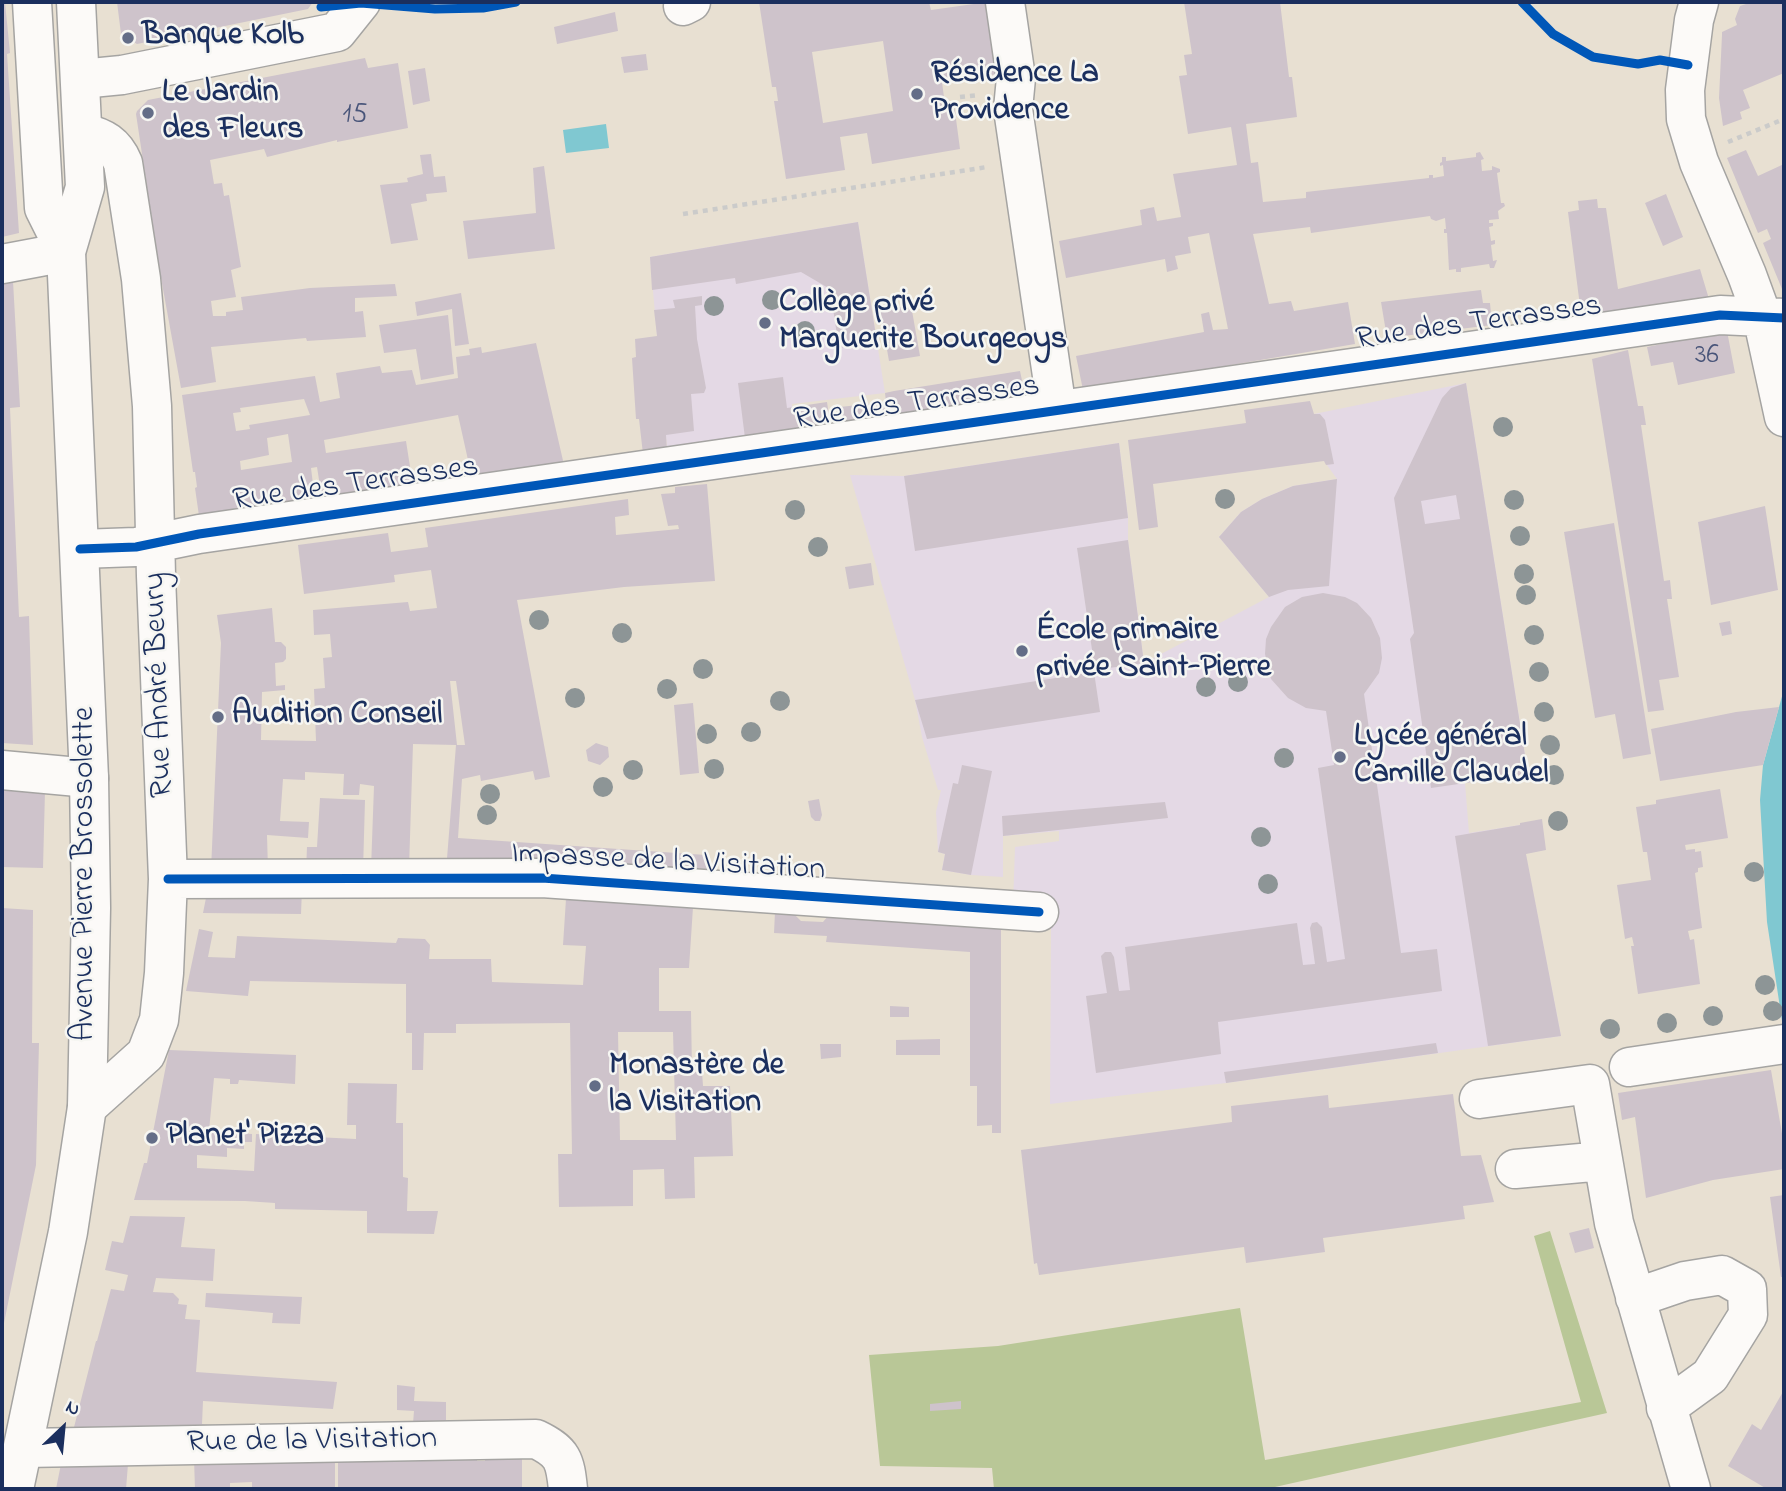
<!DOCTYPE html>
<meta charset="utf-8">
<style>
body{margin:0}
#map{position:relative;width:1786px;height:1491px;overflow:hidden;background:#e8e0d2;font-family:"Indie Flower",sans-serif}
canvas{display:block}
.frame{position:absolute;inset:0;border:4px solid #1b2f5e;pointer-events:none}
.north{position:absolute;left:28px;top:1393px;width:70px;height:70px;-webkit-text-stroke:5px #f6f6f2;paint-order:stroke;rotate:26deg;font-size:19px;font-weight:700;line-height:28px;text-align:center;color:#1b2f5e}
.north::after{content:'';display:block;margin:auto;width:24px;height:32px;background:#1b2f5e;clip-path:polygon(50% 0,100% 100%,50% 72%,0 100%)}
</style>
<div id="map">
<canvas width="1786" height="1491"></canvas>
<div class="frame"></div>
<div class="north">N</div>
</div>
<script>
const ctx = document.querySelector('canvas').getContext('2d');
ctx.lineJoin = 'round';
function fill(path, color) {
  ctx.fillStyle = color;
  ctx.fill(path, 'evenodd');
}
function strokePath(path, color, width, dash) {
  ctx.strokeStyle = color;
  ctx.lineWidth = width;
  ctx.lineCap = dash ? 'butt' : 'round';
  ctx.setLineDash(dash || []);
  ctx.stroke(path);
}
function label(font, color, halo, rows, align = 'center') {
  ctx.font = font + ' "Indie Flower",sans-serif';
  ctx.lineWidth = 5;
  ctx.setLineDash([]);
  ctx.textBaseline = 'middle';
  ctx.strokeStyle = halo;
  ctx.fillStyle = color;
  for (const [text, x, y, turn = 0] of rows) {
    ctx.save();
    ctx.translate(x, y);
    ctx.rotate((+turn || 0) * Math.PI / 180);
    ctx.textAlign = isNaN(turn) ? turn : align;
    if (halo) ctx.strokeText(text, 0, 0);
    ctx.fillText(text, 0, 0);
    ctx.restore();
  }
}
fill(new Path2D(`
 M858 222 885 393 792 404 793 432 667 448 650 257Z
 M1466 383 1528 774 1465 783 1469 833 1520 825 1561 1036 1226 1083 1050 1104 1051 928 1048 906 1013 905 1015 847 1059 841V831L1003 836V877L971 875 942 870 945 854 938 852 936 812 941 790H938L922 737 915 700 850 475 904 476 1119 443 1128 518V540L1144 663 1269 597 1219 537 1241 512 1262 499 1293 486 1337 479 1324 461 1314 414Z`), '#e4d9e5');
fill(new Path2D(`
 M1550 1231 1607 1413 1266 1489H994L992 1468 880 1466 869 1355 998 1346 1240 1308 1265 1460 1581 1402 1534 1236Z`), '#b9c797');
fill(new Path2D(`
 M606 124 609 148 566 153 563 130Z
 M1784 689V1034L1767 922 1760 800 1763 765Z`), '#80c8d1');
fill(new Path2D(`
 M2 2H5L10 53 7 54 19 233 2 237Z
 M117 2H313L308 9 137 44 121 34Z
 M759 2H929L931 10 988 2 999 74 942 82 945 105 954 104 960 149 872 164 867 133 840 137 845 170 786 179 774 101H778L776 87H772ZM883 41 893 111 823 123 812 52Z
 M1184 2H1280L1289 77H1292L1297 117 1246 124 1251 163 1258 162 1263 202 1306 198V192L1429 178V175H1433V178L1444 176 1443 165 1440 166V163L1442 162V157H1446V161L1476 157V153L1480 152 1484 159 1481 160 1482 171 1492 170V166L1500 169V172L1497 173 1501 203H1504L1505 206 1498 211 1499 219 1489 220V223H1493V226L1489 227 1491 241 1495 240V244L1491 245 1493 261 1497 260 1494 268H1490L1489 264 1461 268V272H1456V269L1449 270 1447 233H1444V229H1446L1445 218 1436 221 1431 219 1430 216 1311 233 1310 227 1253 234 1269 304 1291 301 1294 311 1348 302 1355 344 1083 390 1076 356 1204 332 1201 314 1209 312 1213 330 1228 329 1209 233 1188 237 1191 253 1175 256 1178 269 1167 272 1165 259 1066 278 1059 241 1142 225 1140 210 1154 207 1157 221 1181 217 1173 174 1237 165 1231 127 1188 134 1179 76 1187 75 1184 55 1192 54Z
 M1745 2H1784V73L1743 90 1750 108 1740 112 1742 119 1723 126 1719 98 1722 35V32L1737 25 1735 19 1740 6 1746 4Z
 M615 12 618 31 557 44 554 27Z
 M646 54 648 70 624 73 621 57Z
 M365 58 368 68 398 63 408 128 337 142V140L267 157 264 149 210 160 214 184 222 183 224 196 229 195 241 267 231 270 236 297 211 301 213 316H226V312L243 310 241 297 310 288 395 284 397 296 355 298V312L363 311 366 337 307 341 306 338 211 347 216 382 181 388 159 267 136 114 137 111 148 100Z
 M425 68 430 101 413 105 408 71Z
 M1746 150 1758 176 1784 164V288L1782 289 1763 243 1771 239 1767 229 1758 233 1727 158Z
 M431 154 434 177 445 176 447 192 426 194 427 201 411 204 418 240 391 244 380 185 408 182 407 178 423 174 420 155Z
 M544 166 555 249 468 259 463 221 536 213 533 168Z
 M1666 194 1683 237 1663 246 1645 203Z
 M1597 199 1598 208H1606L1618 289 1700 269 1709 299 1581 314 1568 212 1579 210 1578 201Z
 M858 222 877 342 839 348 830 289 801 272 736 284 735 278 652 290 650 257Z
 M13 281 20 407 10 408 19 617 29 616 33 745 2 743V283Z
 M1481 290 1483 303H1490L1492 325 1387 338 1381 302Z
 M461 293 469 344 455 346 452 309 417 316 415 302Z
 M702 296V305L695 306 697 339 706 388 704 393 691 394 694 431 666 435 667 451 643 454 639 419H636L632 358 636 357 635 339 657 336 654 310 675 308 673 300Z
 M911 305 920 356 889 361 880 310Z
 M448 315 454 374 421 380 416 349 384 353 379 325Z
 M1727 331 1735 373 1678 385 1673 362 1651 366 1647 347Z
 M536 343 564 465 472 478 458 415 324 440 326 453 406 441 413 486 322 499 317 467 311 468 315 500 199 516 195 488 197 487 195 472H193L182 395 315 376 320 402 340 398 336 373 380 366 382 373 412 370 416 385 458 378 456 357 470 355 469 349 481 347 482 353ZM304 399 310 415 249 425 250 429 236 431 233 413 241 412 240 408ZM288 434 292 462 241 470 240 461 269 455 267 438Z
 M1628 350 1638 406H1643L1646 425H1641L1664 581 1670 580 1672 599H1667L1679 677 1659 680 1664 710 1648 712 1592 359Z
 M1020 371 1026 399 844 428 840 407 886 402 885 393 894 391Z
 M783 377 787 408 827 402 831 430 745 438 738 383Z
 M1466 383 1528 774 1431 788 1410 639 1414 633 1394 498 1442 398 1451 388ZM1456 495 1460 519 1425 524 1421 501Z
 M1310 401 1314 414H1320L1325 420 1334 464 1326 465 1324 461 1153 484 1158 527 1139 530 1128 440 1246 423 1244 410Z
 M1119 443 1128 518 915 551 904 476Z
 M1337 479 1329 586 1288 590 1269 597 1219 537 1241 512 1262 499 1293 486Z
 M707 484 715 581 624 587 517 600 550 777 535 780 533 771 481 781 480 775 462 779 458 838 706 855 709 886 446 871 456 745 413 744 409 868 371 869 374 786 360 784 359 795H343L344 774 305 772V780L283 779 280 821 309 822 308 838 267 835 268 870H211L221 643 217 615 272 608 275 642H281L286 647V659L283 662 275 663 276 686 285 685V690L262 692 261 740 316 741 314 689 325 688 323 658 332 657 330 634 314 635 313 610 408 602 410 611 437 608 431 570 394 575 395 582 304 594 298 545 388 533 391 552 428 547 425 528 628 499 629 515 615 517 616 535 679 529 678 525 668 526 661 494 675 493V487ZM450 681H456L465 745H457Z
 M1765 506 1778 590 1711 605 1698 522Z
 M1614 523 1651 754 1623 759 1615 714 1595 718 1564 532Z
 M1128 540 1144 663 1095 670 1077 548Z
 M871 563 874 585 849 589 845 567Z
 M1323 593 1345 597 1357 603 1371 618 1380 638 1382 658 1379 673 1364 694 1401 953 1437 949 1442 991 1218 1022 1221 1054 1096 1073 1086 996 1107 993 1101 956 1105 952H1111L1114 957 1119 991 1130 990 1125 947 1297 923 1303 965 1315 964 1310 928 1312 923 1317 922 1322 927 1327 962 1345 959 1318 768 1334 765 1326 711 1306 708 1288 698 1271 679 1265 654 1266 639 1271 627 1285 607 1302 597Z
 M1730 621 1732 634 1722 636 1719 623Z
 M1094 672 1100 712 927 739 915 700Z
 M693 703 699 773 680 775 674 705Z
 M1779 707 1763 765 1660 781 1651 729 1736 712Z
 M596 743 608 747 609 757 600 765 588 761 586 750Z
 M962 765 992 771 971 875 942 870 945 854 938 852 953 783 958 784Z
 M2 787 45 791 43 868 2 867Z
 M1720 789 1728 838 1685 845 1686 850 1695 849V852L1701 851 1703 867 1698 868V872L1695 873 1702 928 1688 931 1690 940 1694 939 1700 984 1638 994 1631 946H1634L1632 937 1625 939 1617 885 1651 880 1647 852H1643L1636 807 1656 804V800Z
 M320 798 365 800 363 871H306L307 847H317Z
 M819 799 822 815 820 821H815L811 817 808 801Z
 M1165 802 1168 818 1003 836 1002 816Z
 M1542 819 1546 850 1526 854 1561 1036 1488 1046 1455 836 1520 825V823Z
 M208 888 302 889 301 914 203 913Z
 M566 899 693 907 689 968H659V1011H691L692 1072H702L703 1086H730L733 1156 694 1157 695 1198 665 1199 664 1169 633 1170V1206L559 1207 558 1154H572L570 1023 456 1024V1033H424L423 1070H412V1033H406V984L250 981 248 996 186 991 199 929 213 932 208 957 235 958 237 936 396 943 398 938 425 939 430 945 429 959H491L492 982 583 985 586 946 563 945ZM618 1032H673L676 1140H620Z
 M2 908 33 910 32 1043H39L36 1165 3 1328Z
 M775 912 794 914 801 921 823 922 828 916 1001 929V1133H992V1125L977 1126V1086H970V952L826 942 827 936 774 933Z
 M890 1006 909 1007V1017H890Z
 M940 1039V1055H896V1040Z
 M1436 1043 1438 1053 1226 1083 1224 1072Z
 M820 1044H841V1057L821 1059Z
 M169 1050 296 1055 295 1084 239 1080 238 1084H230V1079L214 1078 209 1131 252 1134V1142H244V1149L227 1148V1157L197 1155V1168L254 1171 256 1134 356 1139V1125H347L348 1083 397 1084 396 1123H403V1177L408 1178 407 1211H438L434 1234 367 1233V1211L275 1209V1203L245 1201 134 1200 144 1163H147Z
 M1771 1070 1784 1145V1169L1713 1180 1646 1198 1635 1117 1622 1120 1618 1093Z
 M1453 1094 1461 1156 1481 1155 1494 1202 1463 1206 1465 1219 1323 1238 1325 1252 1246 1263 1244 1247 1039 1275 1037 1263 1034 1264 1021 1150 1232 1122 1231 1106 1328 1095 1329 1108Z
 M1784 1195V1277H1781L1770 1197Z
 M130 1216 185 1217 181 1247 215 1249 213 1281 156 1278 153 1292 173 1293 179 1299 178 1304 187 1305 185 1319 200 1320 196 1372 337 1382 333 1409 203 1401 202 1424 212 1425 211 1436 71 1439 96 1341H97L111 1289 124 1291 128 1275 105 1270 112 1241 123 1243Z
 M1589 1228 1594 1248 1575 1253 1569 1233Z
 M206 1293 302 1297 300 1324 272 1323 273 1313 205 1307Z
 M397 1385 415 1387 414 1401 446 1402V1431L412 1436 414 1411 397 1410Z
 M1784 1390V1489H1767L1728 1466 1752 1424 1761 1430Z
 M961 1401V1409L930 1411V1404Z
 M522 1453V1489H338V1460L477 1457V1461H485L484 1454Z
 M62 1459 128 1464 126 1489H56Z
 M194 1459 335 1460V1489H252V1482L230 1483V1488L220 1489H195Z`), '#cec3cb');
const minor = new Path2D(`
 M1005 2 1016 78 1013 109 1057 410
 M1699 2 1694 20 1685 90 1686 119 1699 162 1747 275 1762 316 1784 417
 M683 6 691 2
 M81 79 122 75 337 32 361 2
 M84 133C103 137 115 144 123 163L141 279 152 406 156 576 168 879 164 973 159 1020 146 1054 87 1107
 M2 264 66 252
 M80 549 136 547 199 534 1720 315 1784 318
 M2 770 89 778
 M168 879 542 878 1039 912
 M1629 1067 1784 1044
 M1479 1099 1590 1084 1614 1223 1691 1489
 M1515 1169 1603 1161
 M1635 1298 1685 1281 1722 1275 1747 1289 1748 1315 1710 1376 1666 1408
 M24 1448 536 1439C563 1452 565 1460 568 1489`);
const major = new Path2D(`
 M32 2 44 208 66 252
 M14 1489 68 1232 87 1107 91 908 89 778 66 252 85 187 76 2`);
strokePath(minor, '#a5a4a2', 41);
strokePath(major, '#a5a4a2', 41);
strokePath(new Path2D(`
 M960 97 979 95
 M1728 142 1784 119
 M683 214 987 167`), '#cbcbca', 4.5, [5, 5]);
strokePath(minor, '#fcfaf8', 38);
strokePath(major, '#fcfaf8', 38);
strokePath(new Path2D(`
 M1522 2 1553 34 1593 57 1638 64 1660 60 1688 65
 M321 7 361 3 435 9 483 8 516 2
 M80 549 136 547 199 534 1720 315 1784 318
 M168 879 542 878 1039 912`), '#0057b8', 9);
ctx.fillStyle = '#8d9596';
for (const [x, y] of [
 [772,300],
 [714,306],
 [805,331],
 [1503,427],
 [1225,499],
 [1514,500],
 [795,510],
 [1520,536],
 [818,547],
 [1524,574],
 [1526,595],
 [539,620],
 [622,633],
 [1534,635],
 [703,669],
 [1539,672],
 [1238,682],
 [1206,687],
 [667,689],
 [575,698],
 [780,701],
 [1544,712],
 [751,732],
 [707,734],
 [1550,745],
 [1284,758],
 [714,769],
 [633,770],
 [1554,775],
 [603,787],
 [490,794],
 [487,815],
 [1558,821],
 [1261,837],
 [1754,872],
 [1268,884],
 [1765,985],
 [1773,1011],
 [1713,1016],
 [1667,1023],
 [1610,1029]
]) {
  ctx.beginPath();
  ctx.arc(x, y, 10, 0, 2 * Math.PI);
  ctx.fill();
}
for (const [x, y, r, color] of [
 [128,38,7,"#636d87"],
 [917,94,7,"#636d87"],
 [148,113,7,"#636d87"],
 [765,323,7,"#636d87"],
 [1022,651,7,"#636d87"],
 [218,717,7,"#636d87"],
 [1340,757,7,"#636d87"],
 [595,1086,7,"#636d87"],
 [152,1138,7,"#636d87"]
]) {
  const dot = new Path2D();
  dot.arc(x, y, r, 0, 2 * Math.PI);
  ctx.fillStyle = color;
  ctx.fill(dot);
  strokePath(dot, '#f6f6f2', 2.5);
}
label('28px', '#485479', null, [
 ["15",355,116],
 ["36",1707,357]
]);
label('bold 32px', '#1b2f5e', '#f6f6f2', [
 ["Banque Kolb",142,38],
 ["Résidence La",931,76],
 ["Providence",931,113],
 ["Le Jardin",162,95],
 ["des Fleurs",162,132],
 ["Collège privé",779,305],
 ["Marguerite Bourgeoys",779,342],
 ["École primaire",1036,633],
 ["privée Saint-Pierre",1036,670],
 ["Audition Conseil",232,717],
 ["Lycée général",1354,739],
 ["Camille Claudel",1354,776],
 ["Monastère de",609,1068],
 ["la Visitation",609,1105],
 ["Planet' Pizza",166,1138]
], 'left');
label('32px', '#1b2f5e', '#f6f6f2', [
 ["Rue des Terrasses",1479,325,-8],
 ["Rue des Terrasses",917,405,-8],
 ["Rue des Terrasses",356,486,-8],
 ["Rue André Beury",161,685,-92],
 ["Impasse de la Visitation",668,864,3],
 ["Avenue Pierre Brossolette",87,874,-90],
 ["Rue de la Visitation",312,1443,-1]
]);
</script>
